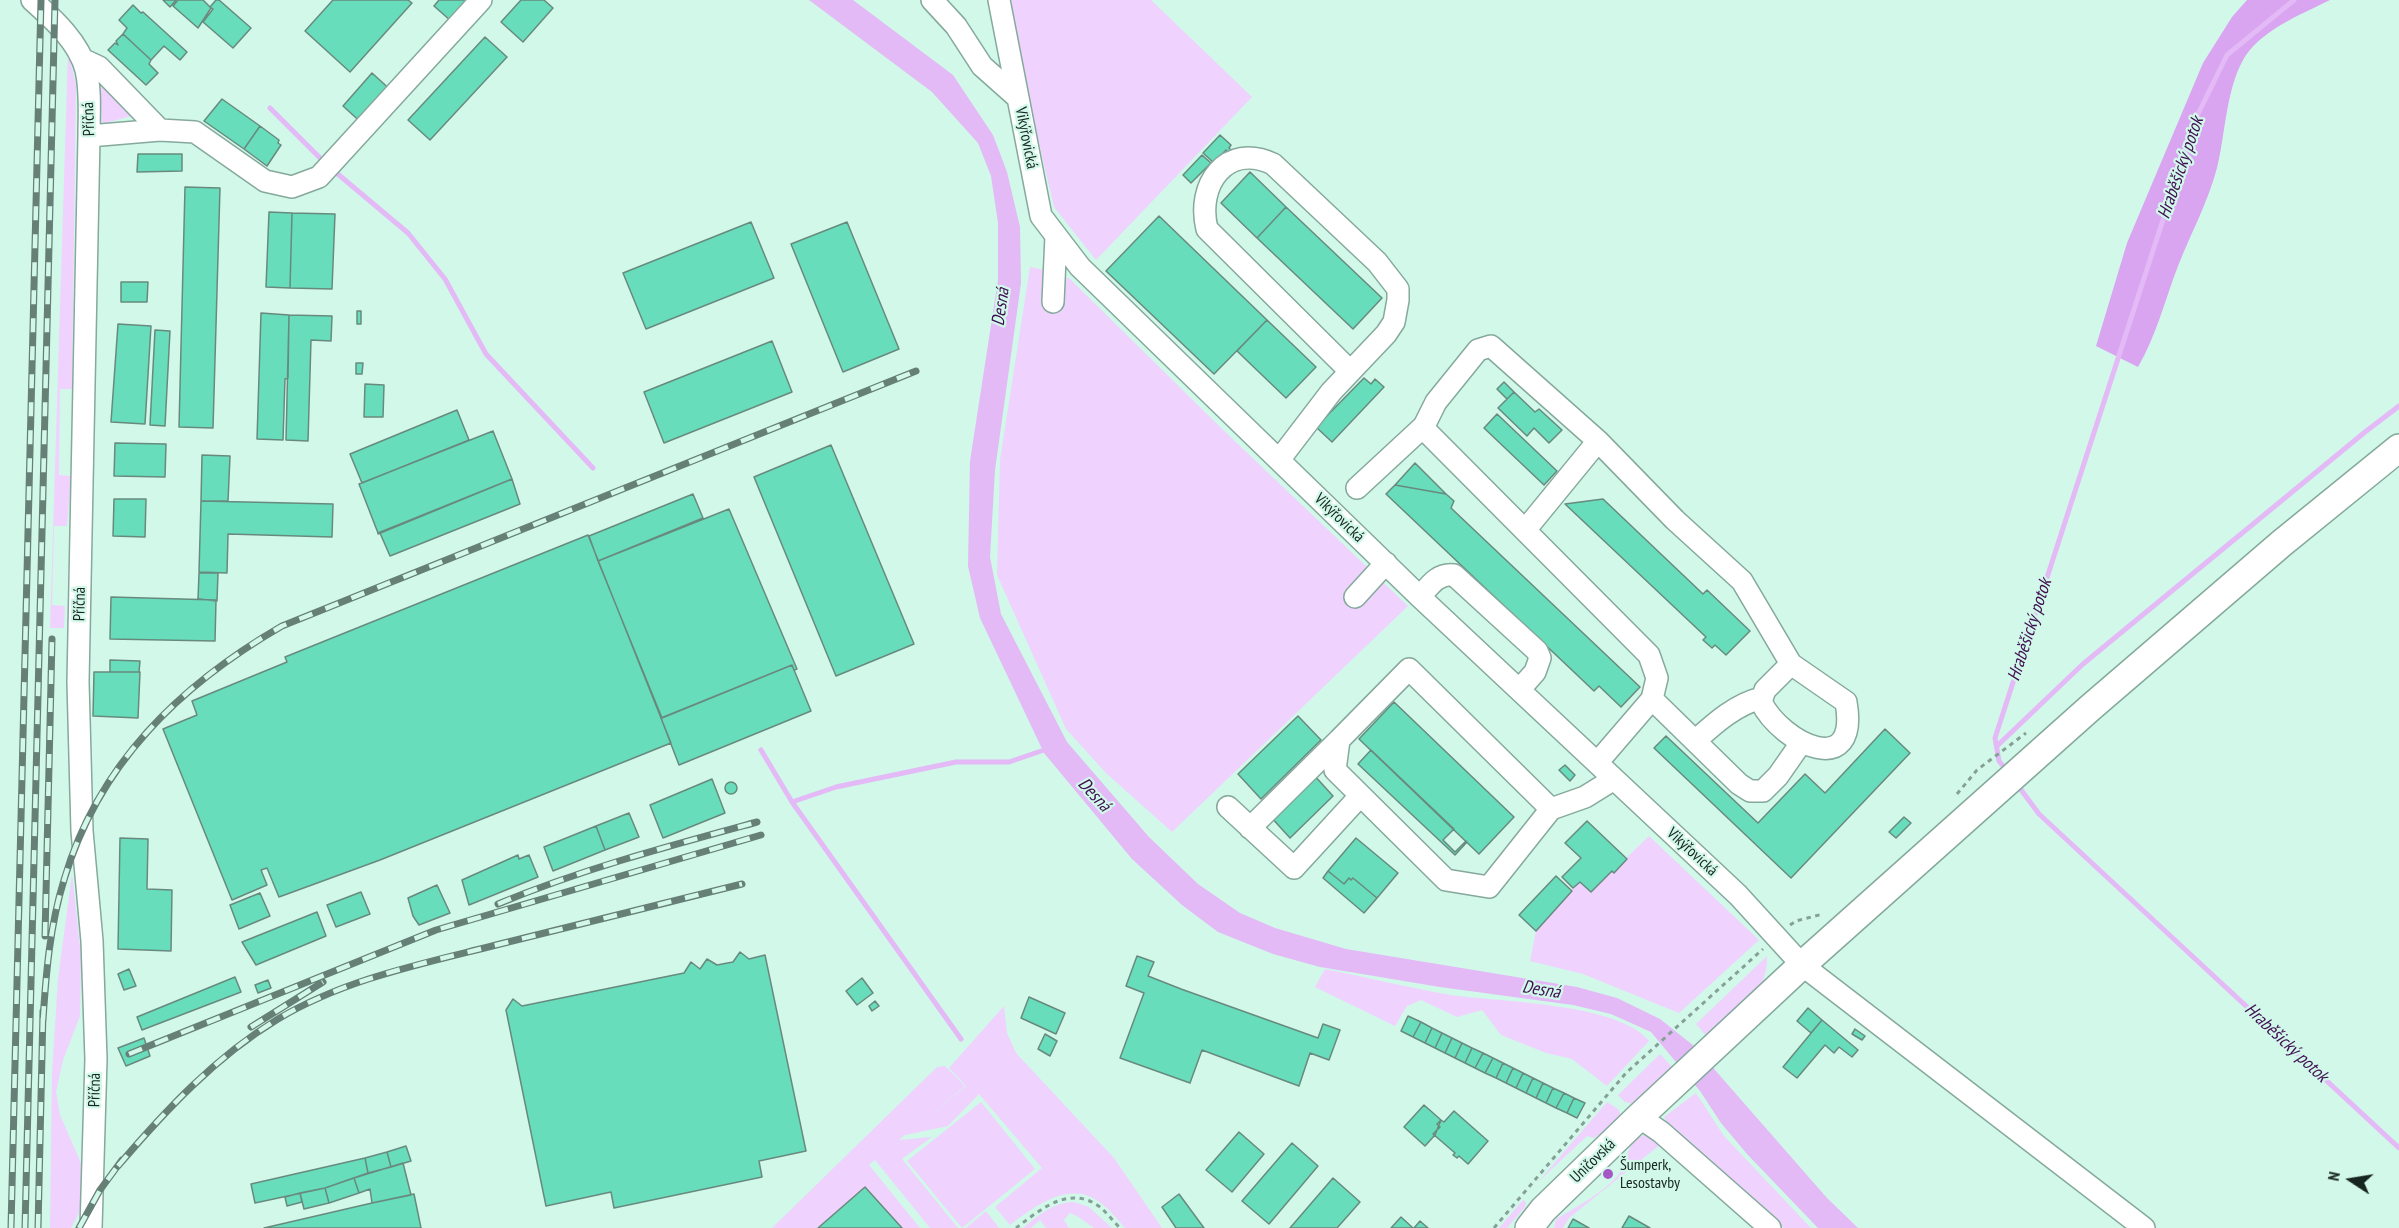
<!DOCTYPE html>
<meta charset="utf-8">
<style>
body{margin:0}
#map{position:relative;width:2399px;height:1228px;overflow:hidden;background:#d2f8ea;font-family:"PT Sans Narrow",sans-serif}
canvas{display:block}
.north{position:absolute;left:2321px;top:1150px;width:60px;height:60px;-webkit-text-stroke:4px #d2f8ea;paint-order:stroke;rotate:282deg;font-size:16px;font-weight:700;line-height:24px;text-align:center;color:#172521}
.north::after{content:'';display:block;margin:auto;width:21px;height:27px;background:#172521;clip-path:polygon(50% 0,100% 100%,50% 72%,0 100%)}
</style>
<div id="map">
<canvas width="2399" height="1228"></canvas>
<div class="north">N</div>
</div>
<script>
const ctx = document.querySelector('canvas').getContext('2d');
ctx.lineJoin = 'round';
function fill(path, color) {
  ctx.fillStyle = color;
  ctx.fill(path, 'evenodd');
}
function strokePath(path, color, width, dash) {
  ctx.strokeStyle = color;
  ctx.lineWidth = width;
  ctx.lineCap = dash ? 'butt' : 'round';
  ctx.setLineDash(dash || []);
  ctx.stroke(path);
}
function label(font, color, halo, rows, align = 'center') {
  ctx.font = font + ' "PT Sans Narrow",sans-serif';
  ctx.lineWidth = 4.5;
  ctx.setLineDash([]);
  ctx.textBaseline = 'middle';
  ctx.strokeStyle = halo;
  ctx.fillStyle = color;
  for (const [text, x, y, turn = 0] of rows) {
    ctx.save();
    ctx.translate(x, y);
    ctx.rotate((+turn || 0) * Math.PI / 180);
    ctx.textAlign = isNaN(turn) ? turn : align;
    if (halo) ctx.strokeText(text, 0, 0);
    ctx.fillText(text, 0, 0);
    ctx.restore();
  }
}
fill(new Path2D(`
 M1011 0H1151L1252 97 1096 260 1054 207 1030 104Z
 M68 52 76 85 72 389H60L59 475 71 476 67 526H54L52 605 65 606 64 628H50Z
 M100 80 135 115 102 124Z
 M1030 267 1054 272 1070 279 1219 426 1408 606 1172 832 1106 773 1066 729 997 575 1000 460Z
 M1649 836 1759 940 1679 1013 1583 974 1530 961 1536 931 1573 888 1580 882 1591 892Z
 M72 874 81 956 80 1016 63 1060 56 1092 60 1115 84 1170 83 1189 79 1213 71 1228H50L52 1073 58 979Z
 M1767 956C1769 995 1734 1014 1708 1038L1696 1024Z
 M1325 969C1367 977 1409 988 1451 995 1498 1002 1620 1003 1649 1041L1607 1086 1572 1059 1546 1053 1501 1035 1482 1010 1457 1017 1421 1000 1407 1006 1395 1026 1315 987Z
 M1004 1006 1007 1033 1016 1053 1114 1158 1162 1228H1125C1118 1220 1111 1211 1102 1204 1071 1178 1035 1206 1010 1225L995 1207 1042 1168 979 1094 948 1126 905 1135 899 1140 932 1137 902 1159 958 1228H930L875 1160 869 1165 920 1228H772L937 1067 945 1066 965 1086 926 1119 966 1086 949 1068Z
 M1660 1054 1674 1069 1633 1104 1625 1102 1618 1095Z
 M1696 1093 1724 1136 1811 1228H1784L1706 1158 1672 1131 1664 1117Z
 M981 1102 1035 1169 962 1228 907 1161Z
 M1607 1102 1618 1109 1622 1117 1616 1124 1594 1138 1587 1136 1538 1182Z
 M1645 1135 1656 1137 1661 1144 1569 1218 1563 1228H1554L1556 1219C1573 1209 1610 1189 1620 1172 1628 1159 1627 1140 1645 1135Z
 M1523 1200 1526 1202 1525 1207 1507 1228H1499Z
 M1074 1202 1089 1207 1112 1228H1094L1077 1216 1070 1213 1064 1220 1069 1228H1046L1040 1220 1031 1228H1023C1040 1214 1052 1203 1074 1202Z
 M986 1211 999 1228H966Z`), '#efd2fd');
fill(new Path2D(`
 M2247 0H2330C2300 15 2258 31 2242 62 2226 92 2225 136 2217 168 2208 202 2191 233 2178 266 2165 300 2156 336 2138 367L2096 346 2127 243 2203 63 2232 17Z`), '#d9a4f0');
fill(new Path2D(`
 M809 0H853L953 75 993 135 1007 172 1020 227 1021 283 995 470 990 557 1001 614 1067 742 1149 837 1198 884 1240 913 1275 928 1346 949 1577 987 1617 998 1660 1019 1694 1046 1827 1198 1858 1228H1818L1747 1154 1721 1123 1700 1091 1651 1032 1611 1014 1573 1005 1440 987 1320 967 1273 954 1218 932 1182 905 1132 859 1044 753 980 618 968 566 970 461 998 280V223L991 176 978 143 932 92Z`), '#e3b9f6');
strokePath(new Path2D(`
 M270 108 326 164
 M333 170 408 233 445 279 486 354 593 468
 M1997 746 2083 664 2365 432 2399 406
 M761 750 792 802 961 1039
 M2007 771 1999 761 1995 738 2196 118 2227 55 2294 0
 M2016 783 2039 814 2399 1148
 M792 802 836 787 956 762H1009L1047 749`), '#e3b9f6', 5);
const building = new Path2D(`
 M163 0H176L170 7Z
 M178 0H203L211 8 198 28 173 6Z
 M216 0H219L251 28 233 48 203 22 213 9 210 7Z
 M333 0H408L412 3 350 72 305 31Z
 M439 0H469L451 21 434 6Z
 M521 0H544L553 8 523 42 501 22Z
 M133 5 141 13 143 12 187 52 180 60 164 46 151 60 123 34 127 28 119 20Z
 M123 34 151 60 149 64 158 73 146 85 108 50 115 43 118 45 116 41Z
 M485 37 507 57 430 140 408 120Z
 M372 73 394 93 365 126 343 106Z
 M222 99 260 126 244 149 204 121Z
 M260 126 279 140 278 143 281 145 267 166 244 149Z
 M1220 135 1231 145 1229 148 1233 152 1230 154 1226 150 1214 163 1203 153Z
 M138 154H182V171L137 172Z
 M1202 155 1211 163 1191 183 1183 175Z
 M1250 172 1286 207 1257 238 1221 203Z
 M185 187 220 188 213 428 179 427Z
 M1286 207 1382 298 1353 329 1257 238Z
 M269 212 292 213 290 288 266 287Z
 M292 213 335 214 332 289 290 288Z
 M1159 216 1267 320 1214 374 1106 271Z
 M751 222 774 278 646 329 623 273Z
 M847 222 899 349 843 372 791 244Z
 M121 282H148L147 302H121Z
 M357 311H361V324H357Z
 M261 313 289 315 288 378 285 379 283 440 257 439Z
 M289 315 332 316 331 341 311 340 308 441 286 440Z
 M1267 320 1316 367 1286 398 1237 351Z
 M118 324 151 326 145 424 111 422Z
 M155 330 170 331 165 426 150 425Z
 M772 341 792 392 664 443 644 392Z
 M356 363H363L362 374H356Z
 M1364 378 1371 384 1375 379 1384 387 1332 442 1316 427Z
 M1504 382 1514 392 1507 399 1497 389Z
 M365 384 384 385 383 417H364Z
 M1514 392 1535 412 1539 409 1562 430 1549 443 1534 428 1527 436 1498 408Z
 M457 410 469 440 362 483 350 454Z
 M1497 414 1557 471 1544 485 1484 428Z
 M493 431 512 479 378 533 359 484Z
 M115 443 166 444 165 477 114 476Z
 M831 445 914 644 836 676 754 477Z
 M202 455 230 456 228 501H201Z
 M1415 463 1446 494 1395 485Z
 M512 479 520 504 390 556 380 533 378 534Z
 M1395 485 1446 494 1454 501 1451 508 1640 687 1621 707 1599 686 1594 691 1386 494Z
 M693 494 703 518 598 561 589 536Z
 M114 499H146L145 537 113 536Z
 M1603 499 1703 594 1707 590 1750 631 1726 655 1715 645 1712 648 1703 640 1706 637 1565 504Z
 M201 501 333 504 332 537 228 534 227 573 199 572Z
 M729 509 797 669 794 670 792 665 662 718 598 561Z
 M588 535 671 743 380 860 279 897 267 868 261 870 267 885 232 900 163 729 197 715 192 701 287 662 285 657Z
 M199 573H218L217 601 198 599Z
 M111 597 216 600 215 641 110 639Z
 M110 660 140 661 139 672H110Z
 M792 665 811 711 679 765 661 718Z
 M94 672H140L138 718 93 716Z
 M1394 702 1514 817 1479 854 1359 739Z
 M1298 716 1321 740 1261 799 1238 774Z
 M1885 729 1910 753 1791 878 1654 748 1666 736 1758 823 1805 774 1825 793Z
 M1371 750 1454 829 1443 840 1455 852 1466 841 1467 842 1455 855 1358 764Z
 M1565 765 1575 775 1570 781 1559 770Z
 M1313 774 1333 796 1290 838 1270 816Z
 M712 779 725 813 663 838 650 805Z
 M725 788a6 6 0 1 1 12 0a6 6 0 1 1-12 0Z
 M629 813 639 837 605 850 596 826Z
 M1904 817 1911 823 1896 838 1889 832Z
 M1587 821 1627 859 1614 873 1612 871 1591 892 1580 882 1573 888 1562 877 1581 858 1565 843Z
 M596 826 605 850 553 871 544 847Z
 M120 838 148 839 147 889 172 890 171 951 118 949Z
 M1356 838 1398 873 1377 898 1353 878 1351 880 1349 878 1344 884 1328 871Z
 M518 855 519 859 529 855 538 877 469 905 462 880Z
 M1328 871 1344 884 1349 878 1351 880 1353 878 1377 898 1364 913 1323 878Z
 M1556 876 1572 891 1536 931 1519 915Z
 M437 885 450 913 419 925 413 916 408 898Z
 M361 892 370 914 336 927 327 905Z
 M260 893 270 916 239 929 230 905Z
 M317 912 326 936 256 965 242 942Z
 M740 952 749 959 765 955 806 1151 759 1161 762 1177 614 1208 611 1192 546 1206 506 1010 513 999 522 1006 684 973 691 962 700 969 707 959 717 965 733 962Z
 M1137 956 1154 962 1148 976 1181 989 1318 1038 1323 1024 1340 1030 1329 1060 1310 1053 1299 1086 1202 1050 1190 1083 1120 1058 1144 993 1126 986Z
 M129 969 136 986 124 990 118 974Z
 M235 977 241 992 142 1030 137 1017Z
 M862 978 873 993 857 1005 846 991Z
 M268 980 271 988 258 993 255 985Z
 M1029 997 1065 1013 1056 1034 1021 1018Z
 M875 1001 879 1006 872 1011 869 1006Z
 M1808 1008 1822 1020 1811 1033 1797 1021Z
 M1408 1016 1421 1022 1413 1037 1401 1031Z
 M1822 1020 1858 1050 1852 1057 1839 1047 1834 1053 1825 1045 1797 1078 1783 1067Z
 M1421 1022 1432 1028 1425 1043 1413 1037Z
 M1432 1028 1442 1033 1435 1048 1425 1043Z
 M1855 1029 1865 1036 1862 1040 1852 1034Z
 M1442 1033 1452 1038 1445 1053 1435 1048Z
 M1045 1034 1057 1041 1050 1056 1038 1049Z
 M144 1038 150 1056 126 1066 118 1048Z
 M1452 1038 1462 1043 1455 1058 1445 1053Z
 M1462 1043 1472 1048 1465 1063 1455 1058Z
 M1472 1048 1483 1053 1475 1068 1465 1063Z
 M1483 1053 1493 1058 1485 1073 1475 1068Z
 M1493 1058 1503 1063 1496 1078 1485 1073Z
 M1503 1063 1513 1068 1506 1083 1496 1078Z
 M1513 1068 1523 1073 1516 1088 1506 1083Z
 M1523 1073 1533 1078 1526 1093 1516 1088Z
 M1533 1078 1543 1083 1536 1098 1526 1093Z
 M1543 1083 1553 1088 1546 1103 1536 1098Z
 M1553 1088 1564 1093 1556 1108 1546 1103Z
 M1564 1093 1574 1098 1567 1113 1556 1108Z
 M1574 1098 1585 1103 1577 1118 1567 1113Z
 M1424 1105 1441 1120 1435 1135 1425 1146 1404 1127Z
 M1454 1111 1488 1141 1468 1164 1459 1156 1457 1158 1453 1155 1455 1153 1433 1134 1440 1127 1437 1124 1441 1120 1444 1122Z
 M1239 1132 1264 1154 1232 1192 1206 1170Z
 M1292 1143 1318 1166 1269 1224 1242 1201Z
 M406 1146 411 1161 391 1167 387 1152Z
 M387 1152 391 1167 368 1173 365 1158Z
 M365 1158 368 1173 325 1188 255 1203 251 1184Z
 M403 1163 411 1195 372 1203 370 1189 359 1193 354 1178Z
 M354 1178 359 1193 329 1203 325 1188Z
 M1333 1178 1360 1202 1337 1228H1290Z
 M865 1187 902 1228H818Z
 M325 1188 329 1203 304 1209 300 1193Z
 M300 1193 302 1202 287 1206 285 1197Z
 M414 1194 421 1228H264L372 1203Z
 M1179 1194 1204 1228H1176L1162 1207Z
 M1629 1216 1650 1228H1622Z
 M1401 1217 1413 1228H1391Z
 M1573 1219 1589 1228H1568Z
 M1420 1221 1428 1228H1414Z`);
fill(building, '#67ddbb');
strokePath(building, '#688a7e', 1.5);
const minor = new Path2D(`
 M32 0C53 19 79 42 86 70 91 91 89 114 89 136L78 682 82 831 92 941 96 1059 91 1228
 M932 0 956 26 982 66 1018 98
 M999 0 1041 216 1080 267 1420 597 1738 895 1802 965 2144 1228
 M82 59 99 67 160 130
 M89 136 160 130 195 132 265 181 292 187 319 177 481 0
 M1053 302 1056 236
 M1598 441 1675 520 1742 581 1791 664 1846 702C1860 781 1782 744 1761 702L1765 690 1791 664
 M1279 460 1331 392 1386 334 1394 322 1398 300V289L1377 262 1273 164C1226 142 1196 185 1207 229L1350 371
 M1357 488 1424 426
 M1526 529 1598 441 1491 346 1478 350 1436 402 1424 426 1426 431 1649 655 1657 678 1652 699 1597 763
 M1355 597 1386 563
 M1420 597C1430 585 1438 573 1454 575L1537 651 1540 658 1535 672 1520 689
 M1652 699 1739 784 1750 791H1763L1778 776 1801 743
 M1695 741C1715 723 1736 704 1762 698
 M1228 807 1294 868 1360 796
 M1551 809 1489 887 1446 880 1335 770 1339 740 1409 669 1551 809 1585 797 1614 779
 M1250 828 1339 740
 M1639 1117 1661 1132 1770 1228`);
const major = new Path2D(`
 M1529 1228 1543 1210 1639 1117 1802 965 2090 708 2282 543 2399 448`);
strokePath(minor, '#85a99c', 24);
strokePath(major, '#85a99c', 30);
strokePath(new Path2D(`
 M1957 794 1977 770 2026 733
 M1790 925 1796 921 1823 914
 M1016 1228C1040 1210 1069 1184 1100 1207 1107 1213 1113 1221 1120 1228
 M1494 1228 1626 1073 1763 949`), '#85a197', 3, [4.5, 4.5]);
strokePath(minor, '#fff', 21);
strokePath(major, '#fff', 27);
const rail = new Path2D(`
 M498 904C582 869 669 846 757 822
 M45 936 52 639
 M43 1020C46 973 50 925 64 880 98 764 180 685 282 626L916 371
 M251 1027 323 982
 M129 1054 436 930 761 835
 M118 1166C165 1111 215 1057 278 1019 345 979 421 964 496 945 578 925 660 904 742 884
 M11 1228 41 0
 M25 1228 55 0
 M38 1228 43 1011
 M79 1228 100 1190 122 1160`);
strokePath(rail, '#678077', 7);
strokePath(rail, '#d2f8ea', 4.5, [14]);
for (const [x, y, r, color] of [
 [1608,1174,6,"#a657c7"]
]) {
  const dot = new Path2D();
  dot.arc(x, y, r, 0, 2 * Math.PI);
  ctx.fillStyle = color;
  ctx.fill(dot);
  strokePath(dot, '#d2f8ea', 2);
}
label('16px', '#172521', '#d2f8ea', [
 ["Příčná",89,119,-92],
 ["Vikýřovická",1026,138,79],
 ["Vikýřovická",1339,518,44],
 ["Příčná",80,604,-89],
 ["Vikýřovická",1692,852,43],
 ["Příčná",95,1090,-89],
 ["Uničovská",1593,1161,-44]
]);
label('16px', '#172521', '#d2f8ea', [
 ["Šumperk,",1620,1165],
 ["Lesostavby",1620,1183]
], 'left');
label('italic 18px', '#3f0d51', '#d2f8ea', [
 ["Hraběšický potok",2181,168,-71],
 ["Desná",1001,307,-82],
 ["Hraběšický potok",2030,630,-72],
 ["Desná",1094,795,47],
 ["Desná",1541,990,9],
 ["Hraběšický potok",2286,1043,43]
]);
</script>
